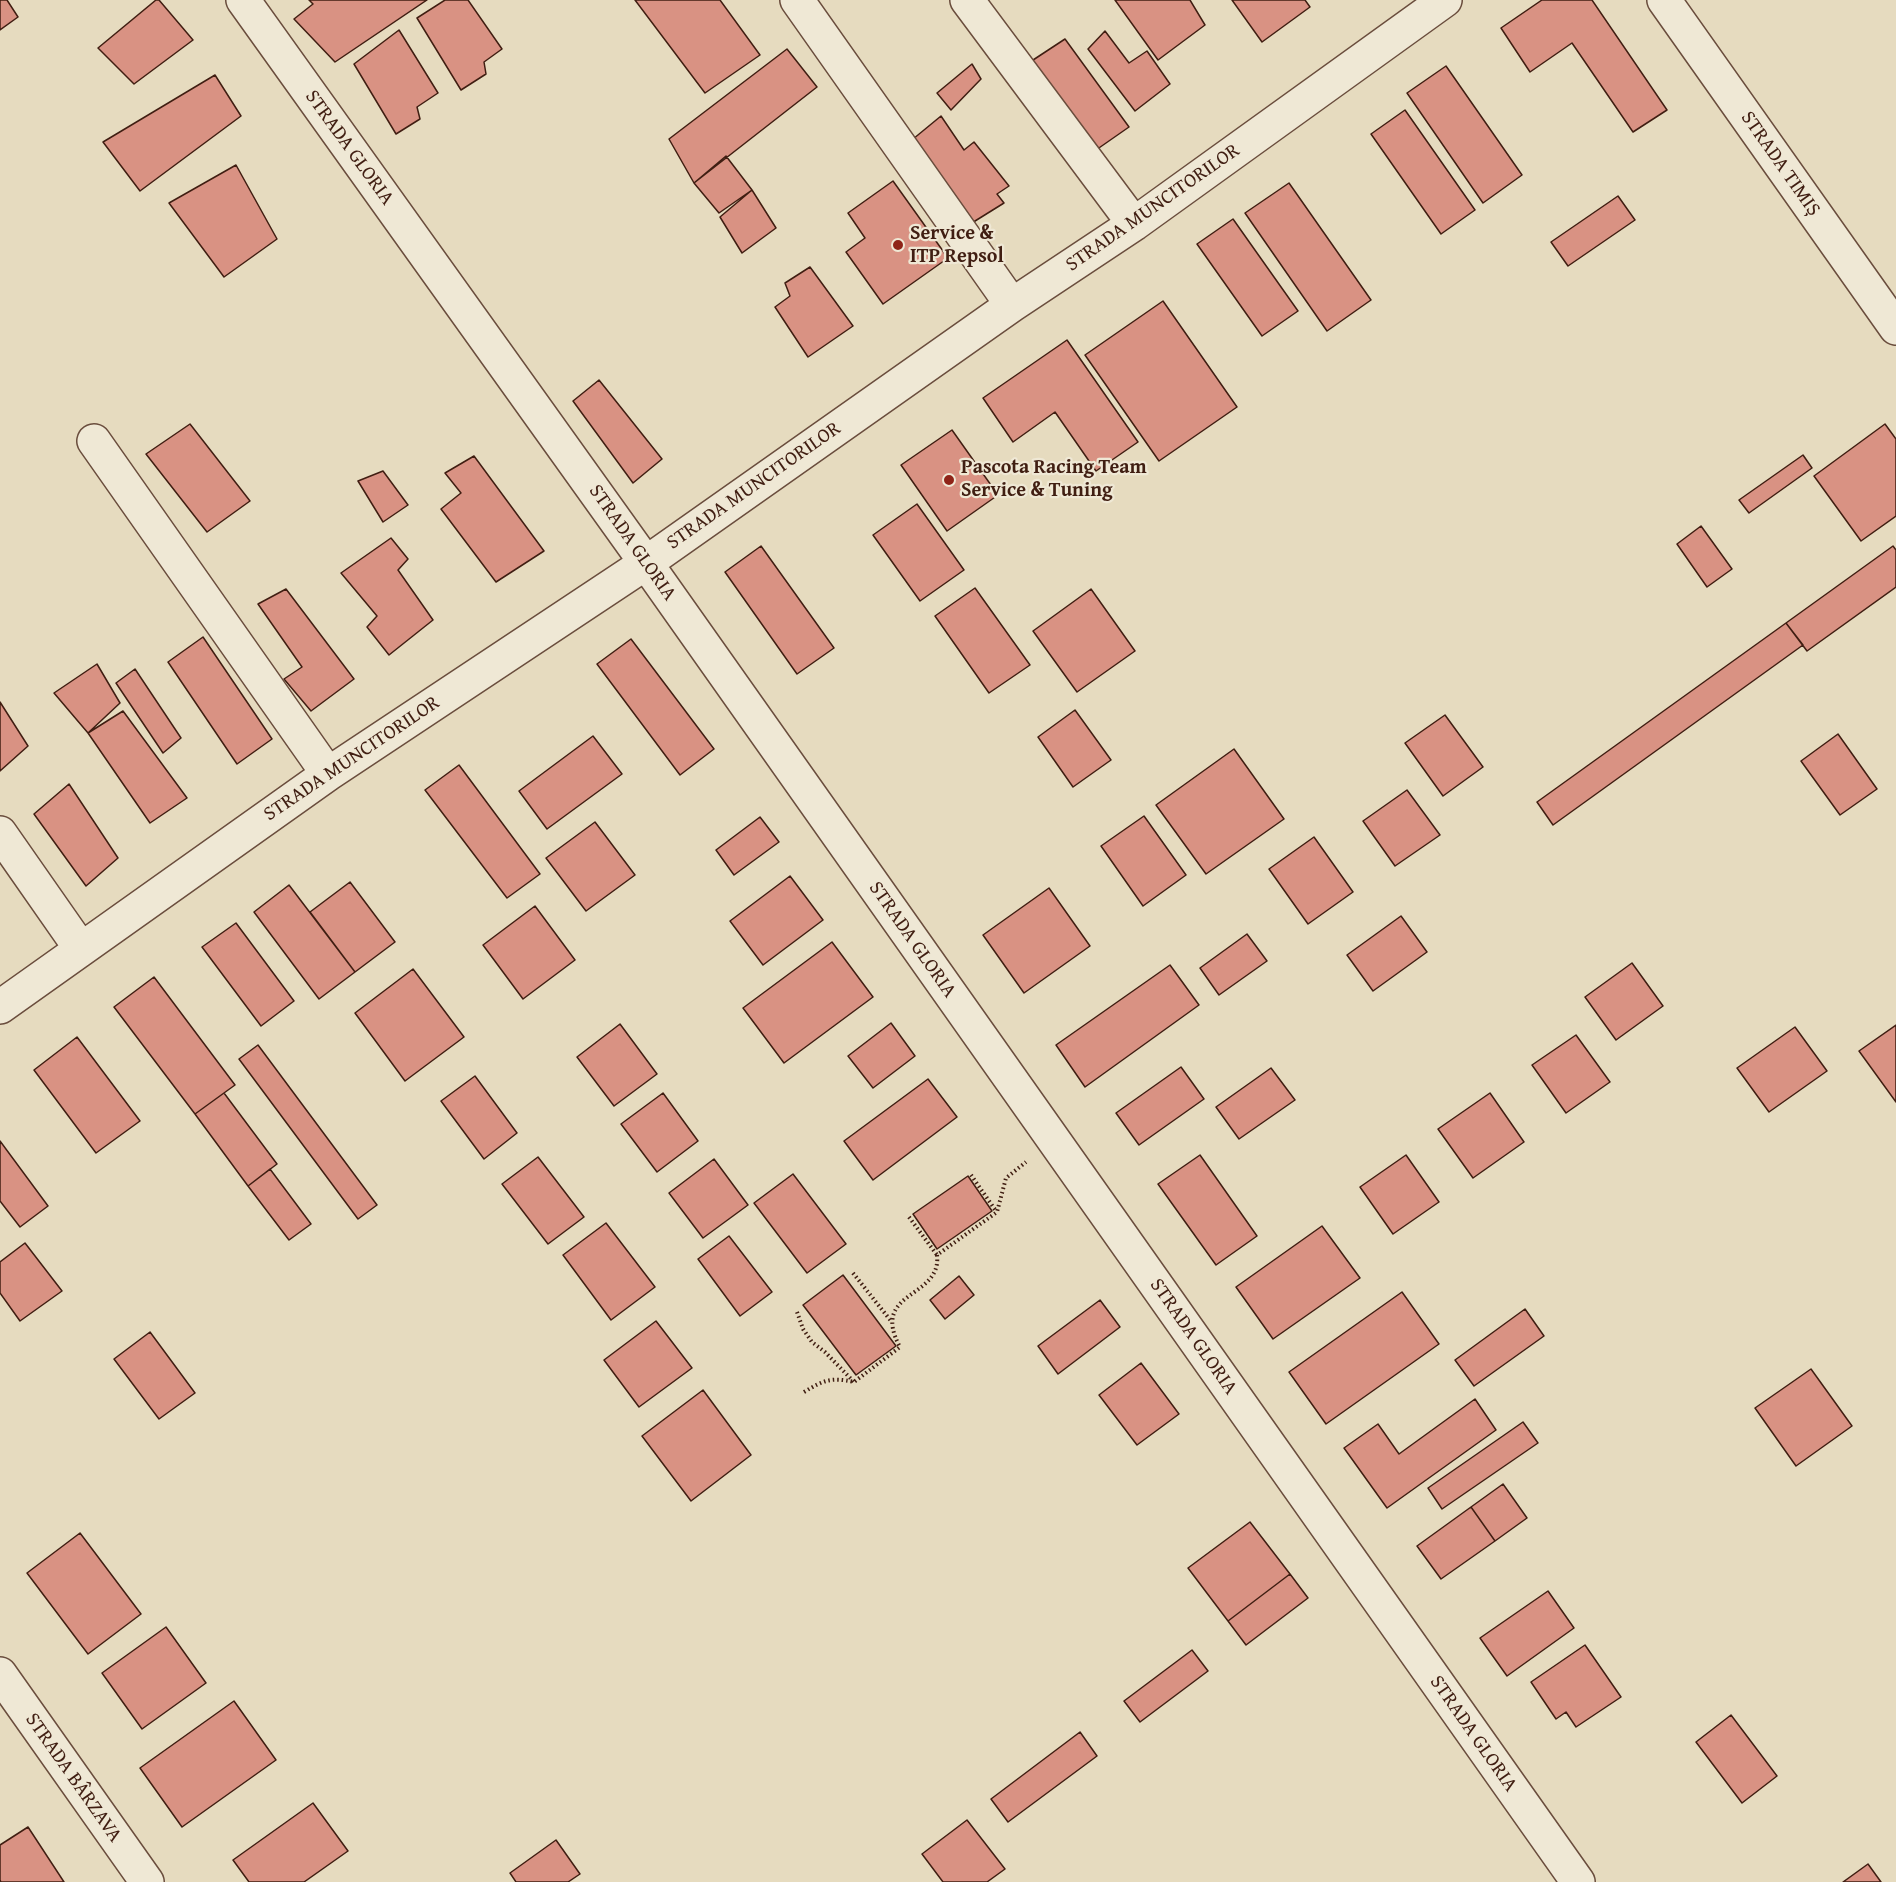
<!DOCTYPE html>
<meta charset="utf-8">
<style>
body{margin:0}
canvas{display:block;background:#e6dbbf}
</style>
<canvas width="1896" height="1882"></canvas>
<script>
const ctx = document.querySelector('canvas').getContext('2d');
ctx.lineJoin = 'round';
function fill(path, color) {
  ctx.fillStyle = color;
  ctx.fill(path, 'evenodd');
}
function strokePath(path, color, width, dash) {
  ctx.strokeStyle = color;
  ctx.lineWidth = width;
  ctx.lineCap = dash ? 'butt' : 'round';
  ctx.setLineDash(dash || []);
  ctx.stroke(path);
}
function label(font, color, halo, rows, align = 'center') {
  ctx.font = font + ' "Gentium Book Plus",serif';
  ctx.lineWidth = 4.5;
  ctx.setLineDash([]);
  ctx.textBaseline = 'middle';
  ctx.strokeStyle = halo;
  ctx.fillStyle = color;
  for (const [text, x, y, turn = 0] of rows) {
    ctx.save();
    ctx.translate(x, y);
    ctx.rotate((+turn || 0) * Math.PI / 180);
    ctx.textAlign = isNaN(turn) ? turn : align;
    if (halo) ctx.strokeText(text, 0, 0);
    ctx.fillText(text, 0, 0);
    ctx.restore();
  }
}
const building = new Path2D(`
 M0 0H7L18 17 0 30Z
 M156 0H159L193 40 134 84 98 48Z
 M309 0H427L335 62 294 19 313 4Z
 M445 0H468L502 49 484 62 486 74 461 90 417 18Z
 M635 0H720L760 55 705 93Z
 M1115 0H1190L1205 25 1158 60Z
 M1232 0H1305L1310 7 1262 42Z
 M1542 0H1592L1667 110 1633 132 1572 43 1530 72 1501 28Z
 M399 30 438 93 417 107 420 119 396 134 354 64Z
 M1105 31 1129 63 1147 51 1170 84 1135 111 1088 49Z
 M1065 39 1129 127 1096 150 1030 62Z
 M787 49 817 87 694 183 669 139Z
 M972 64 981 79 951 110 937 93Z
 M1446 66 1522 175 1483 203 1407 93Z
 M215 75 241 116 140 191 103 142Z
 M1405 110 1475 210 1441 234 1371 134Z
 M941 116 964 150 974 142 1009 186 997 194 1004 203 967 226 907 144Z
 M726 156 752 190 719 213 694 183Z
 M236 165 277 239 224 277 169 203Z
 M893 181 948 258 883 304 846 252 865 238 848 213Z
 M1289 183 1371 300 1327 331 1245 213Z
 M752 190 776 228 742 253 720 217Z
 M1618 196 1635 220 1568 266 1551 242Z
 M1233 219 1298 311 1262 336 1197 244Z
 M810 267 853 326 808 357 775 307 790 296 785 283Z
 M1163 301 1237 407 1159 461 1085 355Z
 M1067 340 1138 442 1096 471 1055 412 1013 442 983 398Z
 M599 380 662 459 633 483 573 401Z
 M190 424 250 501 207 532 146 454Z
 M1885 424 1896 439V516L1861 541 1814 476Z
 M952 430 998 495 947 531 901 465Z
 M1803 455 1812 468 1749 513 1739 500Z
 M474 456 544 551 496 582 441 509 461 493 445 473Z
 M383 471 408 505 383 522 358 481Z
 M917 504 964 570 920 601 873 535Z
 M1701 526 1732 569 1707 587 1677 544Z
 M391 538 408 559 398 570 433 620 389 655 367 627 377 616 341 573Z
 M761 546 834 648 797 674 725 572Z
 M1893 546 1896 550V587L1807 651 1786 623Z
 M975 588 1030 665 989 693 935 616Z
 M286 589 354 679 311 711 284 679 302 667 258 604Z
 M1091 589 1135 651 1077 692 1033 631Z
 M1786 623 1803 645 1553 825 1537 802Z
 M203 637 272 739 237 764 168 662Z
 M631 639 714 749 680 775 597 664Z
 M97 664 120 703 88 733 54 693Z
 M135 669 181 738 163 753 116 683Z
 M0 702 28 746 0 771Z
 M1075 710 1111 760 1073 787 1038 737Z
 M123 711 187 798 150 823 88 733Z
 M1445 715 1483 767 1443 796 1405 743Z
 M1838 734 1877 789 1840 815 1801 761Z
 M593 736 622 774 547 829 519 791Z
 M1234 749 1284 819 1206 874 1156 805Z
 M459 765 540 874 507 898 425 790Z
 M69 784 118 858 86 886 34 814Z
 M1407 790 1440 835 1395 866 1363 821Z
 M1144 816 1186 875 1143 906 1101 846Z
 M760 817 779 842 734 875 716 850Z
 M595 822 635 875 586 911 546 858Z
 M1314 837 1353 892 1308 924 1269 869Z
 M790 876 823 920 763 965 730 921Z
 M350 882 395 942 355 972 310 912Z
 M289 885 355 972 319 999 254 912Z
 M1049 888 1090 946 1024 993 983 935Z
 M535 906 575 960 523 999 483 945Z
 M1401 916 1427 952 1373 991 1347 955Z
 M236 923 294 1001 261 1026 202 947Z
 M1247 934 1267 961 1219 995 1200 968Z
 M832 942 873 997 784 1063 743 1008Z
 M1632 963 1663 1006 1616 1040 1585 997Z
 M1170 965 1199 1005 1085 1087 1056 1045Z
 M413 969 464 1037 405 1081 355 1013Z
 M154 977 235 1085 195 1114 114 1007Z
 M891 1023 915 1056 873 1088 848 1056Z
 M620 1024 657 1074 614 1106 577 1057Z
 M1896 1025V1102L1859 1051Z
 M1795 1027 1827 1071 1769 1112 1737 1068Z
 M1576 1035 1610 1082 1566 1113 1532 1065Z
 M77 1037 140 1121 96 1153 34 1070Z
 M258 1045 377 1205 358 1219 239 1059Z
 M1181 1067 1204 1099 1139 1145 1116 1113Z
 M1271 1068 1295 1100 1239 1139 1216 1107Z
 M475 1076 517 1133 484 1159 441 1101Z
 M928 1079 957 1117 873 1180 844 1141Z
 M224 1093 277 1164 248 1186 195 1114Z
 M663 1093 698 1141 657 1172 621 1124Z
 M1490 1093 1524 1142 1473 1178 1438 1129Z
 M0 1141 48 1206 20 1227 0 1201Z
 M1200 1155 1257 1236 1216 1265 1158 1184Z
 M1406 1155 1439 1202 1393 1234 1360 1187Z
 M538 1157 584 1217 548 1244 502 1184Z
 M714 1159 748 1205 703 1238 669 1193Z
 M270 1169 311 1224 289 1240 248 1186Z
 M793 1174 846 1244 807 1273 754 1203Z
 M968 1176 992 1211 937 1249 913 1214Z
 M606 1223 655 1287 611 1320 563 1255Z
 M1322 1226 1360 1278 1273 1339 1236 1287Z
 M729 1236 772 1292 740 1316 698 1259Z
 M25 1243 62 1291 20 1321 0 1293V1262Z
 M843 1275 896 1346 856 1375 803 1305Z
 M959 1276 974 1295 945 1319 930 1300Z
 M1402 1292 1439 1344 1326 1424 1289 1372Z
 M1100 1300 1120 1327 1058 1374 1038 1346Z
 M1525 1309 1544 1336 1474 1386 1455 1360Z
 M656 1321 692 1368 639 1407 604 1360Z
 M150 1332 195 1393 159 1419 114 1359Z
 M1141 1363 1179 1414 1137 1445 1099 1395Z
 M1811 1369 1852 1426 1796 1466 1755 1408Z
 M703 1390 751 1455 691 1501 642 1436Z
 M1475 1399 1496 1430 1387 1508 1344 1448 1378 1424 1399 1454Z
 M1523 1422 1538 1443 1442 1509 1428 1488Z
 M1503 1484 1527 1518 1495 1541 1471 1507Z
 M1471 1507 1495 1541 1441 1579 1417 1546Z
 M1250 1522 1290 1574 1228 1621 1188 1568Z
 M80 1533 141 1614 88 1654 27 1573Z
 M1290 1574 1308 1598 1246 1645 1228 1621Z
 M1548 1591 1574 1628 1507 1676 1480 1638Z
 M166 1627 206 1683 142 1729 102 1673Z
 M1585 1645 1621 1697 1576 1727 1566 1712 1556 1719 1531 1682Z
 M1192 1650 1208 1671 1140 1722 1124 1701Z
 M234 1701 276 1760 182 1827 140 1768Z
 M1731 1715 1777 1776 1742 1803 1696 1742Z
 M1080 1732 1097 1756 1008 1822 991 1799Z
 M313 1803 348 1851 304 1882H249L233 1860Z
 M967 1820 1005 1869 987 1882H943L922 1854Z
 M28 1827 64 1882H1L0 1880V1845Z
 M556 1840 580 1874 568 1882H516L510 1873Z
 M1868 1864 1881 1882H1843Z`);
fill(building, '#d99283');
strokePath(building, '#401e12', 1.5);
const minor = new Path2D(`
 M243 0 646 563 1578 1882
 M797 0 1012 305
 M967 0 1134 224
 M1664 0 1896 328
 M94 441 328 774
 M0 833 81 949
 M0 1007 328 774 646 563 1012 305 1134 224 1445 0
 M0 1674 147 1882`);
strokePath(minor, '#6a4d3d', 36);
strokePath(new Path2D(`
 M971 1175 996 1211
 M909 1217 937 1255
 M853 1273 891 1321
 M797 1312 803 1329 812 1342 825 1352 854 1382
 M804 1392C824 1380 831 1377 854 1382L900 1347C869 1290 942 1299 937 1255L997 1212 1006 1178 1026 1162`), '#401e12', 4, [1.5, 3]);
strokePath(minor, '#efe8d5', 33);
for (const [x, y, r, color] of [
 [898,245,6,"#8f2418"],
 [949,480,6,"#8f2418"]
]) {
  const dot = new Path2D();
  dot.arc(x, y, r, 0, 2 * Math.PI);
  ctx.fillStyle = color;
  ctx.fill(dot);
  strokePath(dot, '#efe8d5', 2);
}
label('20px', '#401e12', '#efe8d5', [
 ["STRADA GLORIA",349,148,54],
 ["STRADA TIMIȘ",1780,164,55],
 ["STRADA MUNCITORILOR",1153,208,-35],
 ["STRADA MUNCITORILOR",754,486,-35],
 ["STRADA GLORIA",632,543,55],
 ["STRADA MUNCITORILOR",352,759,-34],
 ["STRADA GLORIA",912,940,55],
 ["STRADA GLORIA",1193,1337,55],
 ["STRADA GLORIA",1473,1734,55],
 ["STRADA BÂRZAVA",73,1778,55]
]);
label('bold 20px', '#401e12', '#efe8d5', [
 ["Service &",910,234],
 ["ITP Repsol",910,257],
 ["Pascota Racing Team",961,468],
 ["Service & Tuning",961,491]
], 'left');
</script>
